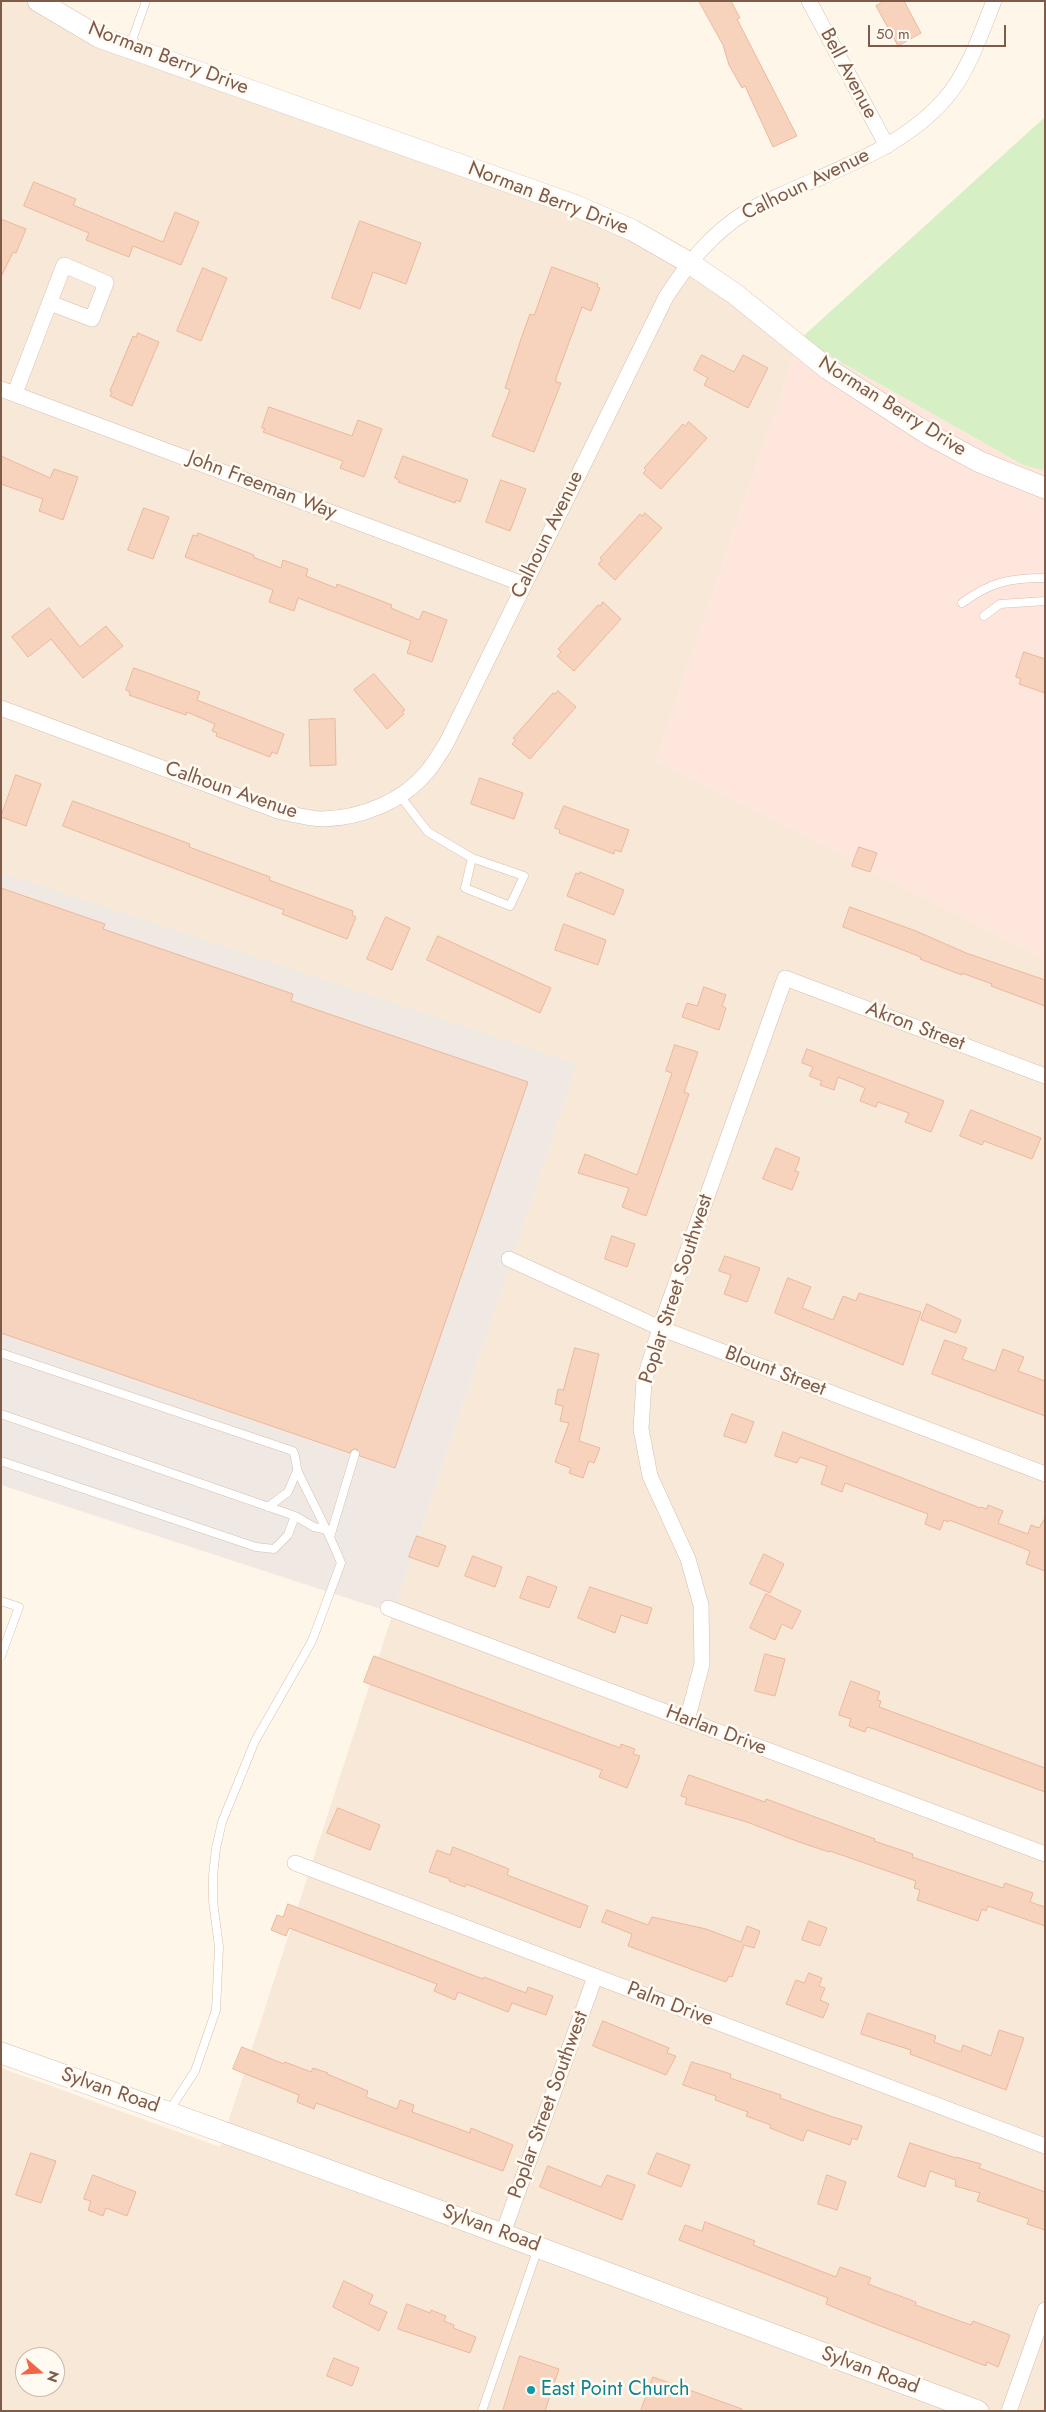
<!DOCTYPE html>
<style>
body{margin:0}
#map{position:relative;width:1046px;height:2412px;overflow:hidden;background:#fff6ea;font-family:Jost,sans-serif}
canvas{display:block}
.frame{position:absolute;inset:0;border:2px solid #7e5a49;pointer-events:none}
.north{position:absolute;left:15px;top:2347px;width:50px;height:50px;box-sizing:border-box;background:#fffaf2;border:1px solid #cbbaae;border-radius:50%;rotate:109deg;font-size:14px;font-weight:700;line-height:20px;text-align:center;color:#7e5a49}
.north::after{content:'';display:block;margin:auto;width:18px;height:22px;background:#f56543;clip-path:polygon(50% 0,100% 100%,50% 72%,0 100%)}
.scale{position:absolute;left:868px;top:25px;width:138px;height:22px;box-sizing:border-box;border:2px solid #7e5a49;border-top:0;padding-left:6px;font-size:15px;line-height:18px;white-space:nowrap;color:#7e5a49;-webkit-text-stroke:4px #fffaf2;paint-order:stroke}
</style>
<div id="map">
<canvas width="1046" height="2412"></canvas>
<div class="frame"></div>
<div class="north">N</div>
<div class="scale">50 m</div>
</div>
<script>
const ctx = document.querySelector('canvas').getContext('2d');
ctx.lineJoin = 'round';
function fill(path, color) {
  ctx.fillStyle = color;
  ctx.fill(path, 'evenodd');
}
function strokePath(path, color, width, dash) {
  ctx.strokeStyle = color;
  ctx.lineWidth = width;
  ctx.lineCap = dash ? 'butt' : 'round';
  ctx.setLineDash(dash || []);
  ctx.stroke(path);
}
function label(font, color, halo, rows, align = 'center') {
  ctx.font = font + ' Jost,sans-serif';
  ctx.lineWidth = 5;
  ctx.setLineDash([]);
  ctx.textBaseline = 'middle';
  ctx.strokeStyle = halo;
  ctx.fillStyle = color;
  for (const [text, x, y, turn = 0] of rows) {
    ctx.save();
    ctx.translate(x, y);
    ctx.rotate((+turn || 0) * Math.PI / 180);
    ctx.textAlign = isNaN(turn) ? turn : align;
    if (halo) ctx.strokeText(text, 0, 0);
    ctx.fillText(text, 0, 0);
    ctx.restore();
  }
}
fill(new Path2D(`
 M1 1H52L102 37 657 242 800 339 656 760 1045 959V2411H1V2068L220 2147 393 1613 577 1064 1 872ZM25 2357H55V2387H25Z`), '#f7e8d7');
fill(new Path2D(`
 M800 339 1023 465 1045 471V959L656 760Z`), '#ffe6dd');
fill(new Path2D(`
 M1 872 577 1064 393 1613 1 1485Z`), '#f0e8e2');
fill(new Path2D(`
 M1045 117V471L1023 465 800 339Z`), '#d7efc5');
const building = new Path2D(`
 M699 1H731L740 18 737 19 797 136 773 147 745 86 742 88 729 65 723 45Z
 M885 1H904L921 33 898 46 876 6Z
 M34 182 76 199 73 205 163 242 175 212 199 222 181 265 133 246 129 257 86 240 89 233 24 206Z
 M1 219 26 229 16 253 13 252 1 277Z
 M360 221 421 243 406 284 373 272 360 309 332 298Z
 M552 267 598 284 597 287 600 288 591 311 582 307 556 378V382L561 383 534 452 492 436 510 390 505 388 521 339 530 314 534 315Z
 M203 268 227 278 201 341 177 331Z
 M138 333 159 342 132 406 110 396 112 392 110 391 133 336 136 337Z
 M702 355 734 372 743 355 768 368 748 408 704 385 708 378 694 370Z
 M269 407 352 436 358 420 382 429 364 477 340 468 343 461 263 432 265 429 262 428Z
 M689 422 707 438 661 489 643 473 646 470 644 468 683 424 685 426Z
 M1 456 50 478 54 469 78 477 63 520 39 511 43 499 1 484Z
 M403 456 468 480 460 502 456 500 455 503 398 482 399 480 395 478Z
 M501 480 526 489 510 531 486 522Z
 M144 508 169 517 153 559 128 550Z
 M645 513 662 528 615 580 598 564 602 560 600 558 640 514 642 516Z
 M198 533 254 555 253 557 281 568 283 560 308 569 306 576 336 588 337 584 392 605 391 608 419 620 423 611 447 620 432 662 407 653 411 641 298 598 294 611 269 602 273 590 185 557 193 535 197 536Z
 M603 602 621 619 574 671 557 656 561 652 558 649 598 605 600 606Z
 M49 608 80 647 106 626 123 646 83 678 51 639 28 657 12 637Z
 M1024 652 1045 659V693L1019 684 1021 679 1016 677Z
 M134 668 200 692 197 700 284 734 277 754 272 752 270 757 216 736 217 733 212 731 215 724 187 712 186 715 129 695 130 692 126 690Z
 M374 674 405 710 402 712 404 714 387 729 354 690Z
 M558 691 576 707 530 759 512 744 516 740 513 738 553 693 555 694Z
 M335 719 336 765 310 766 309 720Z
 M16 775 41 784 26 826 1 817Z
 M480 778 523 793 514 819 471 804Z
 M73 801 190 844 189 847 270 877 269 880 353 911 352 915 356 917 347 939 282 914 284 910 63 826Z
 M564 806 629 830 621 852 615 850 614 854 559 833 560 830 555 828Z
 M859 847 877 853 870 872 852 866Z
 M580 872 624 890 614 915 567 896 576 873 579 874Z
 M1 888 105 924 103 929 293 994 291 1001 528 1082 395 1468 360 1456 357 1449H353L350 1453 1 1333Z
 M850 907 916 931 966 953 1045 980V1006L991 986 992 984 962 973V975L920 959 921 957 843 927Z
 M386 917 410 928 392 970 367 959Z
 M564 924 606 940 598 965 555 950Z
 M438 936 551 988 540 1013 427 960Z
 M704 987 726 995 722 1006 726 1008 719 1030 682 1017 687 1003 697 1006Z
 M675 1045 698 1052 684 1092 689 1094 646 1216 622 1207 629 1188 578 1173 585 1154 637 1175 672 1073 666 1071Z
 M807 1049 944 1101 931 1132 905 1122 909 1113 878 1102 876 1107 860 1101 865 1088 838 1077 834 1090 820 1085 822 1081 809 1076 813 1067 802 1063Z
 M971 1110 1041 1138 1032 1159 984 1141 982 1145 960 1136Z
 M776 1148 800 1158 795 1171 799 1172 792 1190 763 1179Z
 M612 1236 635 1244 627 1267 605 1259Z
 M725 1256 760 1268 747 1302 724 1294 731 1275 719 1271Z
 M788 1278 811 1287 802 1308 833 1320 843 1296 856 1301 859 1293 921 1312 903 1365 775 1313Z
 M927 1304 961 1320 956 1333 921 1320Z
 M945 1340 967 1348 962 1359 995 1371 1003 1349 1024 1357 1018 1371 1045 1381V1416L932 1374Z
 M575 1348 599 1354 579 1441 600 1448 594 1463 589 1461 583 1478 569 1473 571 1468 555 1462 569 1423 560 1421 563 1406 555 1404 558 1389 563 1390Z
 M732 1414 754 1422 746 1443 724 1436Z
 M783 1432 980 1508 981 1507 987 1509 988 1505 1003 1511 998 1523 1028 1534 1031 1525 1039 1528 1045 1518V1571L1026 1564 1030 1551 1023 1548 949 1520 948 1522 944 1520 940 1530 925 1524 928 1514 845 1483 842 1492 821 1484 827 1466 800 1457 797 1463 775 1456Z
 M417 1536 446 1546 438 1567 409 1557Z
 M764 1554 784 1564 770 1593 750 1584Z
 M473 1556 502 1567 495 1587 465 1576Z
 M528 1576 557 1587 549 1608 520 1598Z
 M590 1587 652 1608 647 1624 621 1615 615 1633 578 1618Z
 M766 1594 801 1611 792 1629 782 1624 775 1640 750 1628Z
 M765 1654 785 1659 775 1696 755 1691Z
 M374 1656 620 1748 621 1744 635 1749 633 1754 640 1756 627 1788 599 1777 602 1770 364 1682Z
 M851 1681 880 1692 877 1700 881 1701 879 1707 1045 1768V1792L874 1729 867 1727 865 1732 849 1726 851 1719 839 1715Z
 M689 1775 765 1802 766 1799 875 1839 874 1841 913 1854 912 1857 1003 1888 1005 1883 1033 1893 1030 1902 1045 1907V1926L988 1906 986 1911 982 1909 978 1921 917 1900 920 1890 914 1888 916 1881 830 1851 829 1852 799 1842 747 1822 685 1804 687 1798 681 1796Z
 M338 1808 380 1825 370 1850 327 1833Z
 M453 1847 509 1869 507 1875 588 1906 580 1928 466 1884 465 1887 449 1881 450 1879 429 1872 437 1850 450 1855Z
 M288 1904 483 1979 484 1977 526 1993 528 1987 553 1996 546 2015 512 2003 508 2012 458 1992 455 2000 434 1991 437 1984 289 1928 286 1936 271 1930 277 1915 283 1917Z
 M607 1910 648 1925 652 1917 706 1929 741 1942 747 1926 760 1931 754 1948 744 1945 732 1977 729 1976 726 1982 628 1946 632 1934 602 1922Z
 M809 1921 827 1928 820 1946 802 1940Z
 M809 1973 822 1978 819 1986 825 1988 820 2000 829 2004 823 2018 786 2004 796 1980 804 1983Z
 M868 2013 936 2036 934 2042 961 2052 963 2045 991 2056 999 2030 1024 2038 1006 2090 910 2054 911 2050 861 2034Z
 M603 2021 669 2048 667 2053 676 2056 666 2075 593 2046Z
 M242 2047 284 2064 285 2062 311 2072 313 2068 328 2073 327 2074 368 2091 366 2097 397 2109 400 2100 414 2105 412 2112 470 2133 471 2128 513 2145 503 2171 316 2103 314 2109 297 2102 299 2095 233 2069Z
 M692 2062 731 2074 730 2078 781 2095 780 2098 830 2116 862 2126 857 2140 852 2138 850 2145 807 2130 803 2141 770 2128 771 2125 746 2116 748 2112 715 2100 716 2096 683 2085Z
 M910 2143 956 2158V2157L981 2164 979 2168 1045 2192V2230L1027 2224 1029 2219 977 2201 980 2193 955 2186 956 2180 930 2171 925 2187 898 2177Z
 M31 2153 56 2161 41 2203 16 2195Z
 M657 2153 690 2165 681 2187 648 2174Z
 M548 2166 601 2187 607 2175 635 2185 622 2220 540 2187Z
 M93 2175 136 2192 127 2216 106 2208 103 2216 88 2210 91 2201 84 2199Z
 M827 2175 846 2182 837 2210 818 2204Z
 M705 2222 755 2241 753 2245 836 2277 840 2267 871 2278 868 2284 916 2302 915 2305 971 2325 973 2321 1010 2335 998 2367 987 2362 986 2366 870 2322 826 2304 828 2298 679 2240 685 2225 702 2231Z
 M344 2281 373 2295 369 2304 387 2312 379 2331 333 2307Z
 M407 2304 430 2313 431 2310 446 2316 444 2321 454 2325 453 2328 476 2337 470 2353 398 2329Z
 M520 2356 559 2369 545 2411H503Z
 M334 2358 359 2368 352 2386 327 2376Z
 M653 2377 742 2409 741 2411H641Z`);
fill(building, '#f7d3be');
strokePath(building, '#ecb89c', 1);
const service = new Path2D(`
 M130 46 146 1
 M962 603C991 582 1009 578 1045 578
 M984 616 1000 604 1045 601
 M400 796 428 832 472 858 465 888 510 906 524 876 472 858
 M1 1353 293 1451C297 1459 295 1467 299 1474 313 1504 329 1532 341 1563L312 1641 255 1741 222 1822 216 1848 213 1876V1901L219 1947 216 2010 195 2071 169 2111
 M1 1414 295 1516 314 1527 328 1530
 M1 1461 256 1547 274 1549 288 1535 295 1516
 M268 1507 288 1492 297 1471
 M330 1537 355 1454
 M1 1601 19 1607 1 1656
 M482 2411 538 2248`);
const minor = new Path2D(`
 M809 1 887 146
 M1 389 523 584
 M15 393 64 265 106 283 92 319 50 303
 M1 708 278 811C292 814 309 819 323 819 361 818 402 802 427 772 434 764 440 753 446 744L666 297C688 263 711 234 746 212 757 205 771 200 783 194 840 168 903 147 945 99 968 73 981 33 994 1
 M509 1259 660 1328 1045 1474
 M388 1608 1045 1854
 M687 1720 702 1664 701 1605 688 1559 650 1476 641 1429 644 1381 660 1328 785 978 1045 1076
 M295 1863 1045 2146
 M503 2233 595 1977
 M1009 2411 1045 2310`);
const secondary = new Path2D(`
 M38 1 99 37 574 205 632 230 688 262 735 294 828 369 928 434 980 462 1045 488
 M1 2053C328 2168 653 2290 978 2411`);
strokePath(service, '#d5bfb0', 9);
strokePath(minor, '#d5bfb0', 16);
strokePath(secondary, '#d9bfac', 22);
strokePath(service, '#fff', 8);
strokePath(minor, '#fff', 15);
strokePath(secondary, '#fff', 21);
for (const [x, y, r, color] of [
 [531,2390,5,"#0f9aa8"]
]) {
  const dot = new Path2D();
  dot.arc(x, y, r, 0, 2 * Math.PI);
  ctx.fillStyle = color;
  ctx.fill(dot);
  strokePath(dot, '#fffaf2', 2);
}
label('20px', '#7e5a49', '#fffaf2', [
 ["Norman Berry Drive",168,59,21],
 ["Bell Avenue",848,74,62],
 ["Calhoun Avenue",806,185,-26],
 ["Norman Berry Drive",548,199,21],
 ["Norman Berry Drive",892,407,32],
 ["John Freeman Way",262,486,21],
 ["Calhoun Avenue",548,535,-64],
 ["Calhoun Avenue",231,791,19],
 ["Akron Street",915,1027,21],
 ["Poplar Street Southwest",677,1289,-72],
 ["Blount Street",775,1372,21],
 ["Harlan Drive",716,1731,21],
 ["Palm Drive",670,2005,21],
 ["Sylvan Road",110,2091,19],
 ["Poplar Street Southwest",549,2105,-70],
 ["Sylvan Road",491,2229,20],
 ["Sylvan Road",870,2371,20]
]);
label('20px', '#0d838f', '#fffaf2', [
 ["East Point Church",541,2390]
], 'left');
</script>
